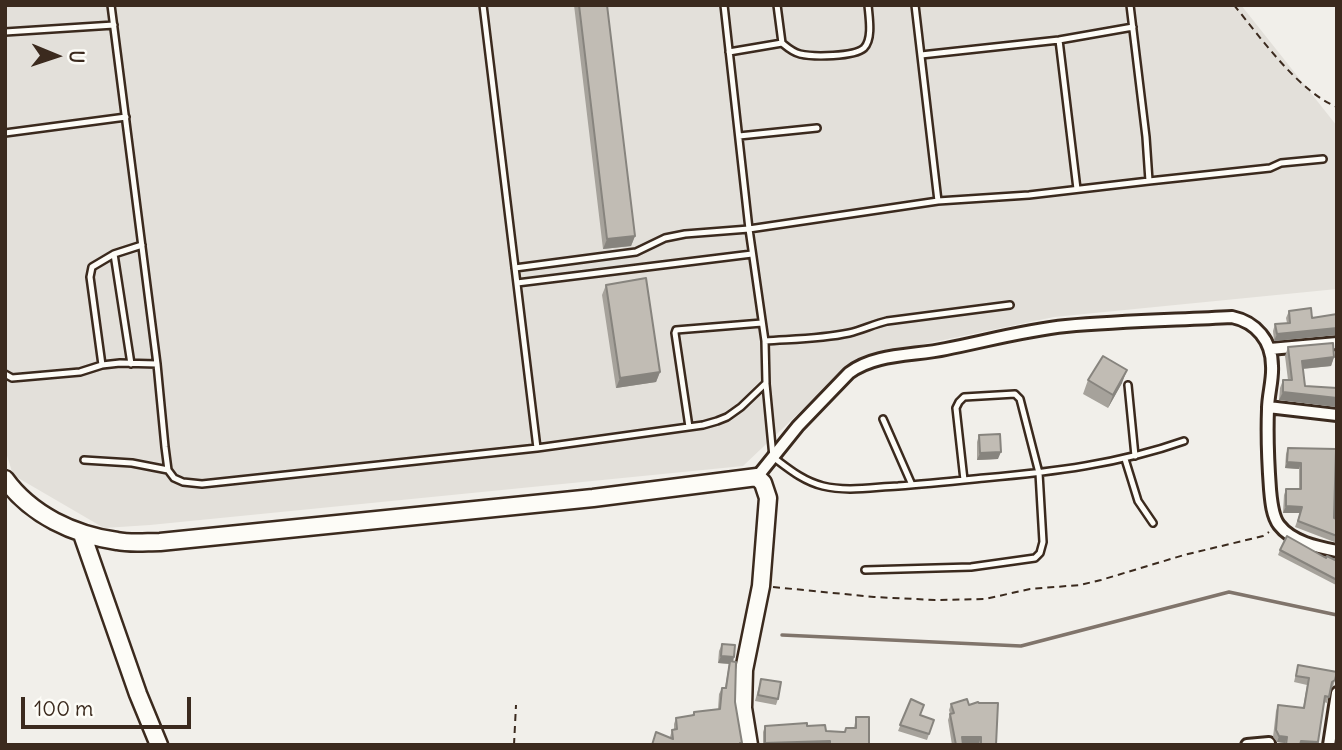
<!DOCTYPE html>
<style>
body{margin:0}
#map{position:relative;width:1342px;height:750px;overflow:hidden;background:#f1efea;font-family:Delius,sans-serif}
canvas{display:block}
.frame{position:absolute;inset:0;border:7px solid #3b2a1e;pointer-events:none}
.north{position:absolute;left:21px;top:21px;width:70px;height:70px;-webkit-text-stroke:5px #fdfcf7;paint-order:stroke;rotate:92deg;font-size:19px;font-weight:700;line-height:28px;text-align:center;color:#3b2a1e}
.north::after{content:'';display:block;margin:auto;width:24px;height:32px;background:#3b2a1e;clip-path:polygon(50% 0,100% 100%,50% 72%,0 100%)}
.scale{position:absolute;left:21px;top:697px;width:170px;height:32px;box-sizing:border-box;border:4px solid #3b2a1e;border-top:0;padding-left:9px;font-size:21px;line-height:24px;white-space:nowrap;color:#3b2a1e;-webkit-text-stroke:5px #fdfcf7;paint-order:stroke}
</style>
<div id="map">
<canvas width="1342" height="750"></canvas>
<div class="frame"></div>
<div class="north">U</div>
<div class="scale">100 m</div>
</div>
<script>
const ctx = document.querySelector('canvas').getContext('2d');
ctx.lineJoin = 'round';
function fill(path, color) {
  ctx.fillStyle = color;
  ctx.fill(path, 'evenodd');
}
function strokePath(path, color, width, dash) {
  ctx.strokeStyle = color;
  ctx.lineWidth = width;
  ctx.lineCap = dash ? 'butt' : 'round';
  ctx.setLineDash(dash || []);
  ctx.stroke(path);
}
fill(new Path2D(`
 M5 5H1241L1337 126V289L1054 317 857 358 743 466 150 525 104 528 13 475 5 449Z`), '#e3e0da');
strokePath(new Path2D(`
 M782 635 1021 646 1229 592 1337 615`), '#80746b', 3.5);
const lane = new Path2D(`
 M111 5 157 364 165 447 168 470 174 478 183 482 202 484 537 448 703 425 717 421 727 417 741 407 766 383 765 341 749 229 724 5
 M483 5 537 448
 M777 5 782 43
 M5 32 114 25
 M1059 40 1077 189
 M729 52 782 43C788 48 792 52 800 54 813 57 854 57 864 48 873 39 869 17 868 5
 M921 55 1059 40 1133 27
 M5 133 126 117
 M739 136 817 128
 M1149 181 1270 168 1281 163 1323 159
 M938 201 1029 195 1149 181 1146 137 1130 5
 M114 254 131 364
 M515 268 636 252 665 238 685 234 749 229 938 201 915 5
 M517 283 752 254
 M765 341C793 339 821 339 849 333 862 330 874 324 887 321L1010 305
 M102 365 90 277 92 267 114 254 142 245
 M5 374 12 378 80 372 102 365 120 363 157 364
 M766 384 773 457C789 469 803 481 823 486 847 492 874 487 898 486 927 484 955 481 984 478 1052 472 1119 464 1184 441
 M1128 385 1135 456
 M883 419 912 485
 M689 427 675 333 676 330 762 323
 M1125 459 1138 501 1153 523
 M84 460 132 463 168 470
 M865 570 971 567 1035 558 1040 553 1043 542 1039 473 1020 399 1015 394 964 397 959 402 956 408 964 480`);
const street = new Path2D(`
 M1270 349 1337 343
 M1268 407 1337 415
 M757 477 798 426 849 373C875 353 914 356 946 349 986 341 1026 330 1066 326 1121 321 1177 320 1232 317 1256 322 1272 341 1272 366 1273 380 1268 395 1268 409 1267 435 1268 462 1270 489 1271 500 1272 516 1279 525 1292 542 1317 547 1337 551
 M1247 745 1269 743
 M1329 745 1337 693`);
const secondary = new Path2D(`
 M5 479C31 515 74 535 117 541 131 544 146 542 160 542L593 498 757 477 763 483 768 498 761 586 744 670 743 708 749 745
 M82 534 138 694 159 745`);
strokePath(lane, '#3b2a1e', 10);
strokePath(street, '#3b2a1e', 16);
strokePath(secondary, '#3b2a1e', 21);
strokePath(new Path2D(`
 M1234 5C1260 37 1299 92 1337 107
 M773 587 874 597 935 600 985 599 1030 589 1080 585 1101 580 1184 555 1263 536 1269 532
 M514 745 516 705`), '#3b2a1e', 2, [7, 5]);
strokePath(lane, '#fdfcf7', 5);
strokePath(street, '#fdfcf7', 10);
strokePath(secondary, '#fdfcf7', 16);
fill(new Path2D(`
 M574 5H607L635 236 631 246 603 249Z
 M606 285 660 372 656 382 616 388 602 295Z
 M1289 311 1312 318 1337 335 1274 341 1273 331 1275 324 1287 323 1286 318Z
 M1288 347 1334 357 1331 366 1303 369 1305 386 1337 388 1336 407 1279 400 1280 388 1283 380H1288L1285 356Z
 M1088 380 1122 383 1108 408 1083 394Z
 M979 435 998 459 977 460V442Z
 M1288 448 1336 449 1334 518 1337 519V543L1295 527 1300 513H1283L1284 495 1286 489H1299V469L1285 468 1286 454Z
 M1280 550 1337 561V584L1336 585 1278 555Z
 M722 644 734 657 733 662 735 702 741 745H652L670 737 672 730 674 729V724L676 718 692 715 694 712 718 709 719 694 722 688H725L729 664 718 663 719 651Z
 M1298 665 1335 680 1333 687 1331 688 1327 703 1324 702 1317 745H1284L1285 743 1277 742 1273 737 1276 711 1278 705 1303 708 1307 685 1294 682Z
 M761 679 778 699 776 705 755 701Z
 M911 699 920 716 934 720 927 740 898 731Z
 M951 704 969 705 996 745H979V743H963V745H952L948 720 950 714 949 710Z
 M856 717 869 745H763V732L765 726H807L826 731 844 732 846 728H854Z`), '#a6a29b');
fill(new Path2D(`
 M635 236 631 246 603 249 607 239Z
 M1337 328V335L1274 341 1277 334Z
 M1334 357 1331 366 1299 369 1302 361Z
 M1127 370 1122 383 1108 408 1113 395Z
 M660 372 656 382 616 388 620 378Z
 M1283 392 1337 398V405L1336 407 1279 400Z
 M1001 452 998 459 977 460 980 453Z
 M1287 462 1301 463 1299 469 1285 468Z
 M1286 506 1302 507 1300 513H1283Z
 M721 656 734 657 732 664 718 663Z
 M1279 736 1287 737 1285 743 1277 742Z
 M962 737H981L979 743H960Z
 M830 741 829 745H765V743Z
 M1301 741 1318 742 1317 745H1299Z`), '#87847e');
const building = new Path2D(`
 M579 5H607L635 236 607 239Z
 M646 278 660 372 620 378 606 285Z
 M1311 308 1312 318 1337 314V328L1277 334 1275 324 1290 323 1289 311Z
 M1333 343 1334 357 1302 361 1305 386 1337 388V398L1283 392V380H1292L1288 347Z
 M1103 356 1127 370 1113 395 1088 380Z
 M1000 434 1001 452 980 453 979 435Z
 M1288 448 1336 449 1334 518 1337 519V536L1298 521 1302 507 1286 506V489H1301V463L1287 462Z
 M1287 536 1326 558 1327 556 1337 561V580L1280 550Z
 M722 644 735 645 734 657 721 656Z
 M730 661 736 662 735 702 742 743H740V745H652L656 732 673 739 672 730 677 729 676 718 694 715V712L720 709 722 688H726Z
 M1298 665 1337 672 1335 680 1332 682 1329 697 1325 696 1318 742 1301 741 1300 745H1286L1287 737 1279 736 1276 730 1278 705 1304 708 1309 678 1296 676Z
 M761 679 781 682 778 699 758 695Z
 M911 699 924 705 920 715 934 720 929 734 900 725Z
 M967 699 969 705 978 702 979 703H998L996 745H981V737H962L963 745H956L950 714 954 713 951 704Z
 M856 717H869V745H830V741L765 743V726L807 723V726L825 725 826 731 843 732H845L846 728H856Z`);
fill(building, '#c1bcb4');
strokePath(building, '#87847e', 2);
</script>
